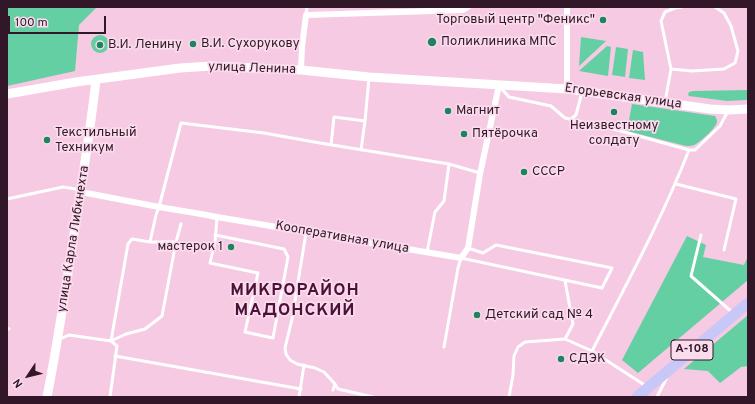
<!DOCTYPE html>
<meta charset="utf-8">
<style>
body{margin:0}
#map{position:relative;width:755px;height:404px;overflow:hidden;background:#f6cae3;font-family:Overpass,sans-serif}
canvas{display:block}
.frame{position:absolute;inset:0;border:8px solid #321728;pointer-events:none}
.north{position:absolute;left:8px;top:356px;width:40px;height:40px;-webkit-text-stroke:3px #fadced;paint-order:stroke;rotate:235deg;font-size:11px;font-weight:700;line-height:16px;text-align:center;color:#321728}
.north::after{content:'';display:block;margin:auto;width:14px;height:18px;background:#321728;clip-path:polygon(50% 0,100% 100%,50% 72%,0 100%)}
.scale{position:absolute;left:8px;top:16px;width:98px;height:18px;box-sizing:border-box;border:2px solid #321728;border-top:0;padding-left:5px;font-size:12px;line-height:14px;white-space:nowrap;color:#321728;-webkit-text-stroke:3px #fadced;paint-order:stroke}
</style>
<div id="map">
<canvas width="755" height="404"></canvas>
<div class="frame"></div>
<div class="north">N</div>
<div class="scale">100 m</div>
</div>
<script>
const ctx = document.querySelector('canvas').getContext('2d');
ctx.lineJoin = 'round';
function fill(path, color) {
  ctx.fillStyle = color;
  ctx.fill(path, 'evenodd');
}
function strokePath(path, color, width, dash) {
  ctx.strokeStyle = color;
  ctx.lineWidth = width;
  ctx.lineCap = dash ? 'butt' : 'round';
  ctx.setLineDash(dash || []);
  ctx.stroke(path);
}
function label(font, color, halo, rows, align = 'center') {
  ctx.font = font + ' Overpass,sans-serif';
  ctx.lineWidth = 3.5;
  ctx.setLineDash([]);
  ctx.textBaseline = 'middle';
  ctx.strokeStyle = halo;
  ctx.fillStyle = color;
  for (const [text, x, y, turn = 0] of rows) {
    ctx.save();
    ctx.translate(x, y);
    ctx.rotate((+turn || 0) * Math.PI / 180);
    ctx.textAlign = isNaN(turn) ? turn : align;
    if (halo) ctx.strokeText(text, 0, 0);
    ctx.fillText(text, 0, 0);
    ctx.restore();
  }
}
fill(new Path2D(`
 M7 7H97L79 25 75 71 7 86Z
 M91 44a9 9 0 1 1 18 0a9 9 0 1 1-18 0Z
 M581 37 606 41 579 66Z
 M607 46 611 47 608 76 579 71Z
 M616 47 628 49 625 77 612 75Z
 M633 50 643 52 645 80 629 78Z
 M748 90V99L746 100 727 101 689 96 688 95 689 92 693 91Z
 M632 104 715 116C716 118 717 119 717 122 716 128 701 141 696 144 693 146 690 146 686 146L627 131Z
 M687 236 706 245 703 257 744 265 748 256V280L638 373 622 360Z
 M748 315V366L741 367 720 383 708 371 684 369Z`), '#64cfa2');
strokePath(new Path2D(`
 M306 15 307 7
 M671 69 692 71 724 69 735 63 738 51 731 26 724 13 715 7
 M500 87 509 97 551 106 565 118 617 130 689 150H695L720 126 728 111
 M665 102 671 69 661 21 665 12 675 8 682 7
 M571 119 576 115 582 92
 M331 145 334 117 365 121
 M361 150 365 121 369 78
 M676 184 736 199 724 250
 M7 199 63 187 76 189 79 191
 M306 233 292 319 285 348 286 354 290 360 297 364 315 368 324 372 335 384 333 390
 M215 235 284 249 288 257 273 338 245 332 258 273 210 263 215 242 217 218
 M701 235 691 276 733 313
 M150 242H176
 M427 252 435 212 444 201 449 164
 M565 281 573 324 565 339
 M7 328 9 329
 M60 339 69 335 111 341 117 346 110 397
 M111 341 128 244 132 239 150 242 156 215 159 207 181 123 264 133 320 143 449 164 480 173
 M111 341 126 334 145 329 162 316 176 242 181 224
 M444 347 458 268 461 258 602 288 612 268 496 245 483 253 468 248
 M115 356 301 389
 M335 384 338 389 373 397
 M646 386 592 351C626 285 662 219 689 150
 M299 397 304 365
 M509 397 513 375 514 356 518 347 525 342 565 339 592 351
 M657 397 667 377`), '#fff', 3);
strokePath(new Path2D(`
 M301 70 302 47 306 15 463 10 468 7
 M567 89V7
 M81 192 159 207 201 214 217 217 461 258 468 248 480 174 499 85`), '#fff', 6);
strokePath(new Path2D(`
 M7 94 76 82 180 68 211 66 301 70 369 77 567 89 710 109 729 110 748 109
 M47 397C59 336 68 275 77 213 84 169 91 125 96 80`), '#fff', 9);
strokePath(new Path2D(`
 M637 397 748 303`), '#c8c8f8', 11);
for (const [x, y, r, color] of [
 [603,20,4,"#1e845f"],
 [432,42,5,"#1e845f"],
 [193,44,4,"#1e845f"],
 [100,45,4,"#1e845f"],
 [448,111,4,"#1e845f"],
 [614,112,4,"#1e845f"],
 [464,134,4,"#1e845f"],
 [47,140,4,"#1e845f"],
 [524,172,4,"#1e845f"],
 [231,247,4,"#1e845f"],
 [477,315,4,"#1e845f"],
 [561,359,4,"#1e845f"]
]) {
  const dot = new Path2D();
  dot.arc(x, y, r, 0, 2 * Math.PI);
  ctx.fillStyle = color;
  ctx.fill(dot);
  strokePath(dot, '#fadced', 1.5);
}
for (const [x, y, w] of [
 [692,350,42]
]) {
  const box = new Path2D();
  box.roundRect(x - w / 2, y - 10, w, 20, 3);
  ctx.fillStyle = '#fadced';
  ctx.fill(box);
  strokePath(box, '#321728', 1);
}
label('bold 12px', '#321728', null, [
 ["А-108",692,350]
]);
label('13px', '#321728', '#fadced', [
 ["Торговый центр \"Феникс\"",595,20,"right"],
 ["Поликлиника МПС",441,42],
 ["В.И. Сухорукову",201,44],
 ["В.И. Ленину",108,45],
 ["Магнит",456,111],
 ["Неизвестному",614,126,"center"],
 ["солдату",614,141,"center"],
 ["Текстильный",55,133],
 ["Техникум",55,148],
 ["Пятёрочка",472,134],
 ["СССР",532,172],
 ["мастерок 1",223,247,"right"],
 ["Детский сад № 4",485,315],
 ["СДЭК",569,359]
], 'left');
label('13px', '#321728', '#fadced', [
 ["улица Ленина",252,69,2],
 ["Егорьевская улица",623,97,8],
 ["Кооперативная улица",342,238,10],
 ["улица Карла Либкнехта",74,239,-81]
]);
ctx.letterSpacing = '1px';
label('bold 17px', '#4b1138', '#fadced', [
 ["МИКРОРАЙОН",295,292],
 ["МАДОНСКИЙ",295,312]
]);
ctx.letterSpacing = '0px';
</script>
